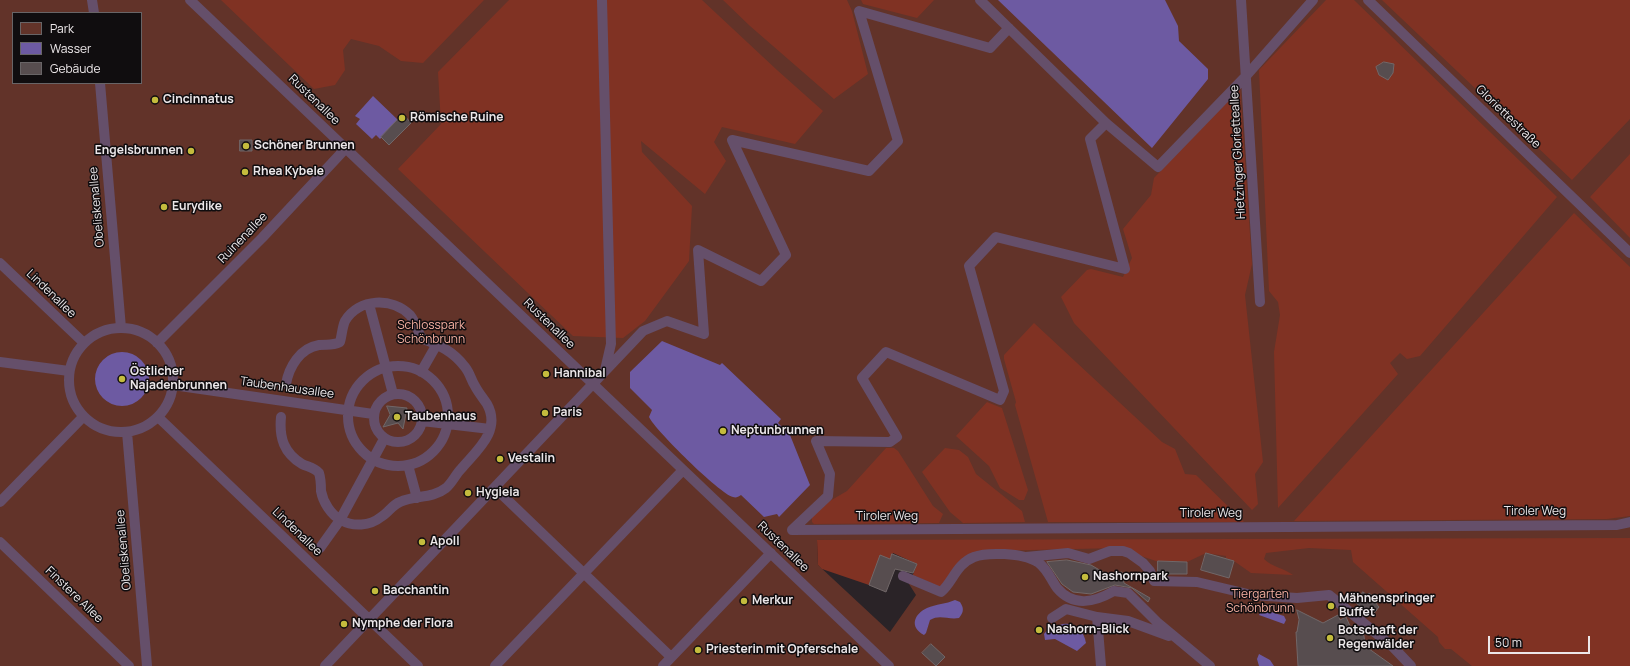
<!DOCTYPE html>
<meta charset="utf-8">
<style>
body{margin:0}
#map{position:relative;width:1630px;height:666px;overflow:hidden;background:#2a2327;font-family:Manrope,sans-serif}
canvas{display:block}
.legend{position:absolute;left:12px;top:12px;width:130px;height:72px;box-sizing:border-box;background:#100d0f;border:1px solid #686466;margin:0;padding:5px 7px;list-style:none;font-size:12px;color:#ece7e9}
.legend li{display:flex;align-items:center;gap:8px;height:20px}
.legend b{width:20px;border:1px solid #686466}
.scale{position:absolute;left:1488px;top:636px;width:102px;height:18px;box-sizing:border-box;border:2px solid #ece7e9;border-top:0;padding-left:5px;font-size:12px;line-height:14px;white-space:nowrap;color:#ece7e9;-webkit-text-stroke:3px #100d0f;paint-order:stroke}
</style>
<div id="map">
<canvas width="1630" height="666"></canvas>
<ul class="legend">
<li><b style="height:11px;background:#623329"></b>Park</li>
<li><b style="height:11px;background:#6d5aa2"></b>Wasser</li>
<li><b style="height:11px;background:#574d4f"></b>Gebäude</li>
</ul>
<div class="scale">50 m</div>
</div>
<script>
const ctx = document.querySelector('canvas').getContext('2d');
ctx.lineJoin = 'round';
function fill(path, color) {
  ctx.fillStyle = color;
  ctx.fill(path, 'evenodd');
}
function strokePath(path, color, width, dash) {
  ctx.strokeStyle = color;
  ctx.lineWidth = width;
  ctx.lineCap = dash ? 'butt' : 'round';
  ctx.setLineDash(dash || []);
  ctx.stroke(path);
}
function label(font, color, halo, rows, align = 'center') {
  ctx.font = font + ' Manrope,sans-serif';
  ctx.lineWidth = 3;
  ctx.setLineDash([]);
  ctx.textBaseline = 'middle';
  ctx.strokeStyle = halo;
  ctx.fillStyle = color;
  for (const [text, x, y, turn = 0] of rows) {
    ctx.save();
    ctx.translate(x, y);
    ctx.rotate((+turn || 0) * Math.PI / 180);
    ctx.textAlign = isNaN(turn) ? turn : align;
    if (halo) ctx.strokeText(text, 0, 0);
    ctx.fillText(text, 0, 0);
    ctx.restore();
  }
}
fill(new Path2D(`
 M0 0H1630V666H0ZM13 13H141V83H13ZM927 540 909 584 916 595 890 632 818 565 817 541Z`), '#623329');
fill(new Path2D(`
 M221 0H484L423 63 401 61 379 46 351 39 343 50 345 70 335 85 314 89Z
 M509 0H702L777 70 823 111 795 144 722 127 714 142 726 161 705 194 641 141 642 152 692 206 689 261 645 321 623 338 573 336 398 169 441 124 438 72Z
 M723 0H847L852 11 868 74 834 99 750 26Z
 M861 0H934L917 18 863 4Z
 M1326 0H1354L1557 197 1420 356 1407 359 1400 353 1390 363 1398 374 1278 508 1274 352 1280 315 1278 302 1269 291 1259 70Z
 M1382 0H1630V119L1572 180Z
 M1240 88 1252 264 1245 295 1263 462 1255 474 1258 504 1252 510 1074 323 1061 297 1087 270 1091 269 1123 277 1132 258 1123 229 1151 195 1154 178Z
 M1630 154V238L1590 197Z
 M1574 213 1630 267V516L1607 519 1294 521Z
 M1034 323 1162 442 1175 449 1185 474 1196 475 1244 522H1048L1015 405 1016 402 1004 359V355Z
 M987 402 1002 408 1028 490 1024 500H1019L1000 488 989 466 956 436Z
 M886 448H894L898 451 933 506 943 514 939 523 814 524 812 522V516L823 505 847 491Z
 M945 448 959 450 968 457 976 474 1022 511 1025 522 963 523 950 512 922 472Z
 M1630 538V666H1472L1451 649H1445L1439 642 1438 637 1353 562 1351 550 1309 548 1266 553 1264 559C1272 567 1284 568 1293 575L1251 573 1234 561 1226 558V556L1206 553 1187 562 1156 561 1117 548 988 551 940 587 913 575 917 564 893 553 890 559 874 578H872L869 585 822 569 818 565 817 540Z`), '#803223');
fill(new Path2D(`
 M998 0H1165L1178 26 1179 41 1208 69V79L1152 148Z
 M373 96 398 120 380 139 376 135 372 139 356 124 360 119 355 116Z
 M662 341 720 365 722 363 781 419 778 423 790 435 810 485 779 517 777 514 764 517 741 495C738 497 736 498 733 497 720 494 655 430 649 417L652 410 630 388V372Z
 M95 379a27 27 0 1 1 54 0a27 27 0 1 1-54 0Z
 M955 600 960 602C964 608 964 612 959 618 948 620 940 614 930 620L926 633 924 635C909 627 914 614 927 608 936 604 946 604 955 600Z
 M1262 609 1284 616 1286 620 1284 624 1259 615Z
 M1063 624C1076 622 1084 631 1086 643L1077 651 1055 639 1045 640 1044 634 1049 628Z
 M1259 654 1270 660 1274 666H1259L1257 659Z`), '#6d5aa2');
const building = new Path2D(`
 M1384 62 1394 64 1393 73 1388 80 1379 75 1376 67Z
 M403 114 411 123 389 145 381 137Z
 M240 140H252V151H240Z
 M387 406 407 408 403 429 398 423 383 427 390 415Z
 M1206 553 1234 561 1229 578 1201 570Z
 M892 554 917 564 913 573 895 569 886 592 869 585 880 555 890 559Z
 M1067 560 1091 565 1108 575 1122 572 1124 583 1150 598 1148 602 1132 588 1115 585 1091 594 1073 592 1062 584 1047 562Z
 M1158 561 1187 562V574H1158Z
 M1363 592 1367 595 1369 593 1376 599 1375 602 1379 607 1372 616 1356 603Z
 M1297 610 1323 623 1338 615 1340 620 1346 617 1350 626 1361 629 1364 636 1365 646 1393 666H1298L1296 632H1297L1299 620Z
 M931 644 945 657 936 666 922 653Z`);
fill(building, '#574d4f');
strokePath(building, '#716768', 1);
strokePath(new Path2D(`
 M92 0 94 13
 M190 0 889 666
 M602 0 611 344 605 370
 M980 0 1106 123 1158 167 1246 76 1313 0
 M1241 0 1260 302
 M1368 0 1630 253
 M100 83 121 328
 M0 263 84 343
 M369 304 393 394
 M69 380a52 52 0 1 1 104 0a52 52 0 1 1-104 0Z
 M157 343 262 238 346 148
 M0 362 69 371
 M348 416a50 50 0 1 1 100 0a50 50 0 1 1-100 0Z
 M421 372 437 344
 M173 385 373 414
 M374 418a24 24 0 1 1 48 0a24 24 0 1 1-48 0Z
 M158 417 418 666
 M281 417C279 438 284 453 302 464 308 467 314 467 319 473 321 479 321 484 321 491 323 502 331 515 341 520 353 527 370 526 381 517 388 513 392 505 400 502 415 495 432 499 446 488 452 483 456 474 461 469 476 451 502 431 487 404 483 398 478 392 475 386 471 380 470 373 465 367 453 351 439 345 421 338 418 330 415 321 410 315 392 297 359 298 345 321 342 328 342 335 340 342 332 346 327 344 319 345 300 348 289 367 286 384
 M422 421 490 429
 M127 432 147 666
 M408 465 417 498
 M495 488 671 657
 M0 502 83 417
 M792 530 828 496 830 474 816 441 890 442 897 437 862 378 886 352 1000 400 1004 391 969 266 996 237 1125 269 1090 139 1106 123
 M792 530 1617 525 1630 522
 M0 542 129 666
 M320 548 340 520 384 439
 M1026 557 1068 553 1089 559 1110 551H1123L1129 553 1143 563 1150 571 1154 581 1197 582 1252 595 1297 598 1329 595 1393 647 1411 666
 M903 576 941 592C953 582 956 564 974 557 984 553 994 554 1004 554 1016 555 1029 556 1039 563 1048 570 1051 580 1057 588 1074 608 1095 602 1114 591L1128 593 1157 622 1210 666
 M1052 618 1066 609 1097 617
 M325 666 643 331 667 321 704 334 698 250 761 281 786 255 732 140 869 171 898 141 859 11 990 48 1009 28
 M495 666 683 470
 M663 666 771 553
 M1101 666 1097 617 1128 621 1169 636`), '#654f6a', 10);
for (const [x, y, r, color] of [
 [155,100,4,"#c4bc3d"],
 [402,118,4,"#c4bc3d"],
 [246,146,4,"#c4bc3d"],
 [191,151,4,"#c4bc3d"],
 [245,172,4,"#c4bc3d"],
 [164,207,4,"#c4bc3d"],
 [546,374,4,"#c4bc3d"],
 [122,379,4,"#c4bc3d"],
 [545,413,4,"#c4bc3d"],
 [397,417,4,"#c4bc3d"],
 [723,431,4,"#c4bc3d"],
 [500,459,4,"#c4bc3d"],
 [468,493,4,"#c4bc3d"],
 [422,542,4,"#c4bc3d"],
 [1085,577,4,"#c4bc3d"],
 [375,591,4,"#c4bc3d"],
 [744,601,4,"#c4bc3d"],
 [1331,606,4,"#c4bc3d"],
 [344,624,4,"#c4bc3d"],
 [1039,630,4,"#c4bc3d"],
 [1330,638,4,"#c4bc3d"],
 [698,650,4,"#c4bc3d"]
]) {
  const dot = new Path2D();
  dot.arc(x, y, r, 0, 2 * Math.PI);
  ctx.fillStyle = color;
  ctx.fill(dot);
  strokePath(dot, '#100d0f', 1.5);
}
label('bold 12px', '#ece7e9', '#100d0f', [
 ["Cincinnatus",163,100],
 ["Römische Ruine",410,118],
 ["Schöner Brunnen",254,146],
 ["Engelsbrunnen",183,151,"right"],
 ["Rhea Kybele",253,172],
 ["Eurydike",172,207],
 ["Östlicher",130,372],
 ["Najadenbrunnen",130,386],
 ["Hannibal",554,374],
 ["Paris",553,413],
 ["Taubenhaus",405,417],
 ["Neptunbrunnen",731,431],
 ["Vestalin",508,459],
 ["Hygieia",476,493],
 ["Apoll",430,542],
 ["Nashornpark",1093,577],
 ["Bacchantin",383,591],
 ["Mähnenspringer",1339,599],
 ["Buffet",1339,613],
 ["Merkur",752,601],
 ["Nymphe der Flora",352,624],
 ["Nashorn-Blick",1047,630],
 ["Botschaft der",1338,631],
 ["Regenwälder",1338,645],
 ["Priesterin mit Opferschale",706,650]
], 'left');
label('12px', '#ece7e9', '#100d0f', [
 ["Rustenallee",314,100,44],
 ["Gloriettestraße",1508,117,44],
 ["Hietzinger Glorietteallee",1238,152,-93],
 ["Obeliskenallee",97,207,-95],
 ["Ruinenallee",243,238,-46],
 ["Lindenallee",51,294,44],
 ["Rustenallee",549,324,44],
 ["Taubenhausallee",287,388,8],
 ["Tiroler Weg",1535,512],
 ["Tiroler Weg",1211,514],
 ["Tiroler Weg",887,517],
 ["Lindenallee",297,532,44],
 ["Rustenallee",783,547,44],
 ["Obeliskenallee",124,550,-95],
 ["Finstere Allee",74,595,44]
]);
label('12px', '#f5afa1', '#100d0f', [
 ["Schlosspark",431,326],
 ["Schönbrunn",431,340],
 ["Tiergarten",1260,595],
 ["Schönbrunn",1260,609]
]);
</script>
